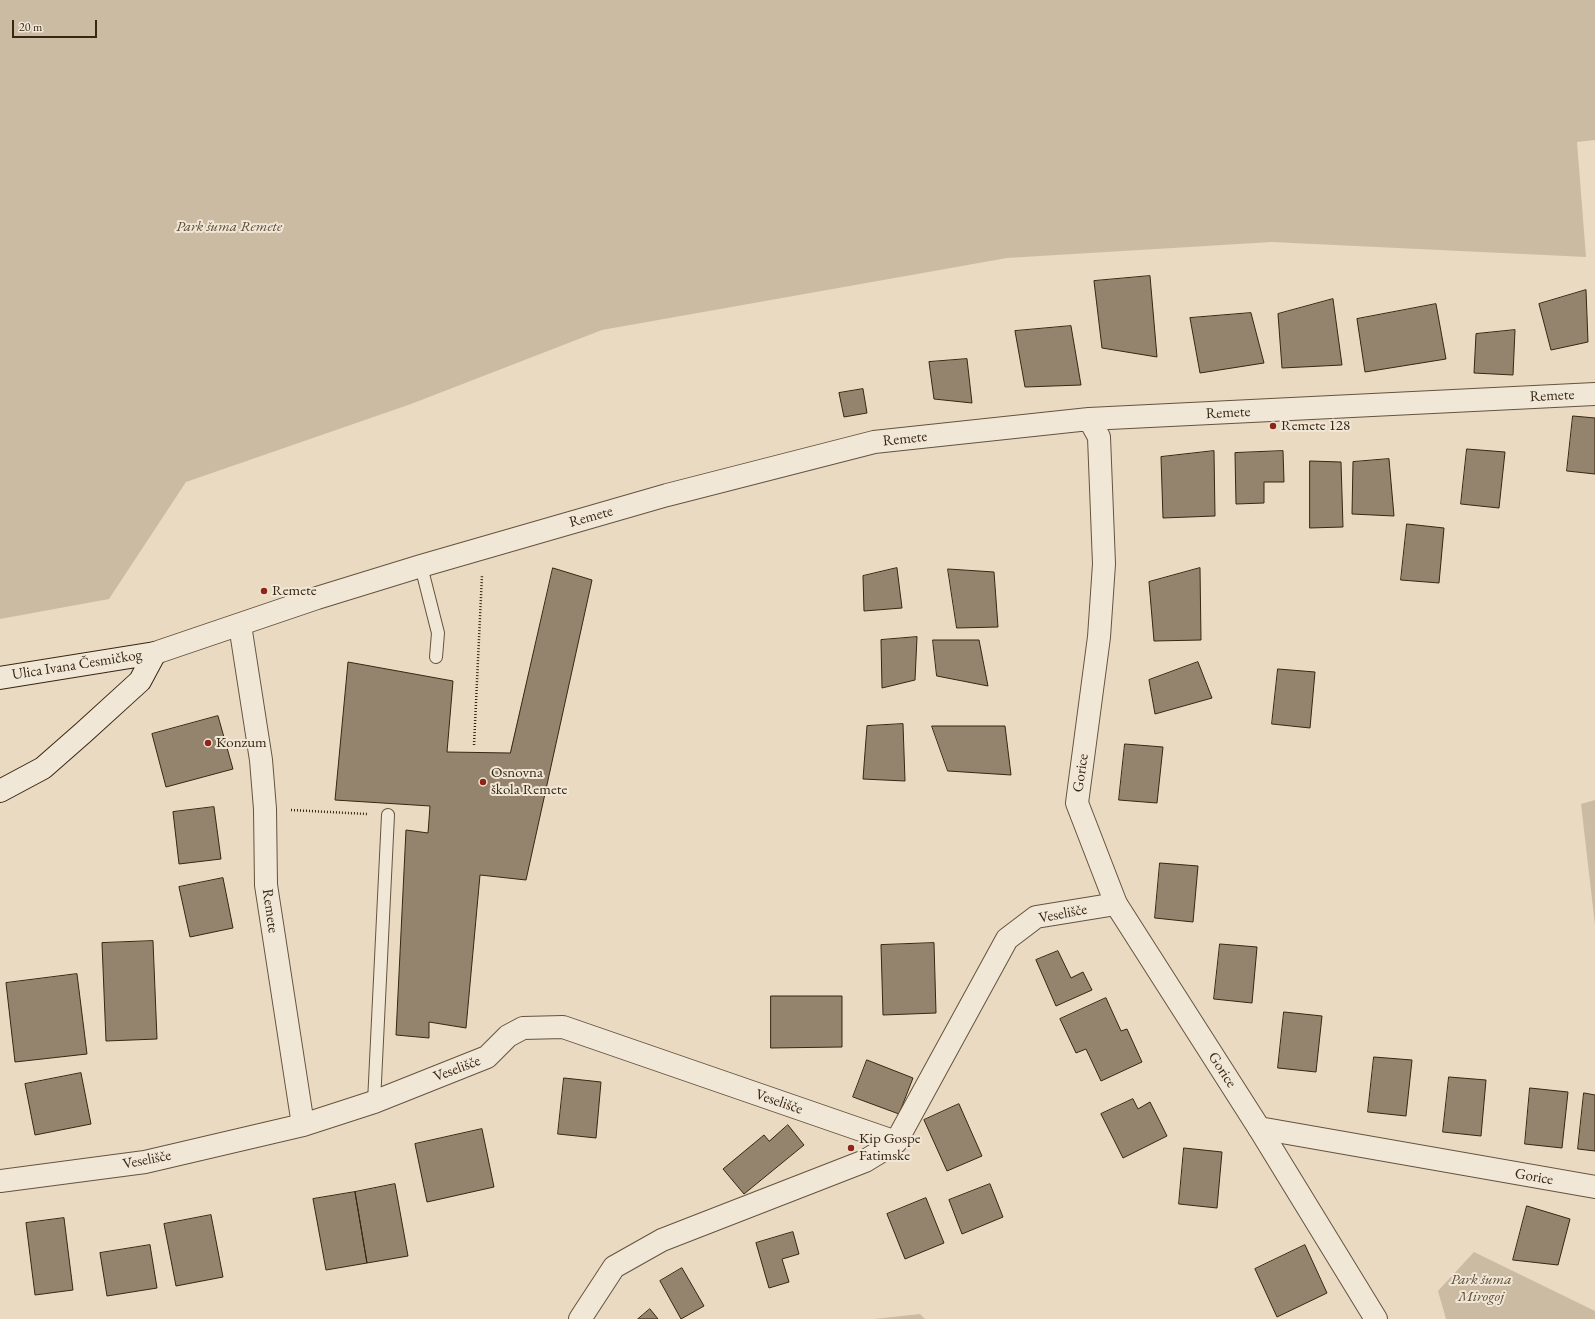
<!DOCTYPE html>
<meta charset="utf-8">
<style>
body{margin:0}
#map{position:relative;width:1595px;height:1319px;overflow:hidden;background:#eadac1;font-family:"EB Garamond",serif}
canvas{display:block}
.scale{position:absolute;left:12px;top:20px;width:85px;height:18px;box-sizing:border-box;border:2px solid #372612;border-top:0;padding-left:5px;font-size:12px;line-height:14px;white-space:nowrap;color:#372612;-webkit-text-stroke:3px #f1e7d7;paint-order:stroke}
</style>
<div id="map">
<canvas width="1595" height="1319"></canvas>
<div class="scale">20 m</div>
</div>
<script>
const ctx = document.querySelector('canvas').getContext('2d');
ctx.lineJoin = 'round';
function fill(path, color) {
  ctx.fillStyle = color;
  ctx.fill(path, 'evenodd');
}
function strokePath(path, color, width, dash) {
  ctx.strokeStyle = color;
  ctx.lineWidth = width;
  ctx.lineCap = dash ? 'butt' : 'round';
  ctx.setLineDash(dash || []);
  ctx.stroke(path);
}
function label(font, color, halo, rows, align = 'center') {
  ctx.font = font + ' "EB Garamond",serif';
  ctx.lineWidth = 4;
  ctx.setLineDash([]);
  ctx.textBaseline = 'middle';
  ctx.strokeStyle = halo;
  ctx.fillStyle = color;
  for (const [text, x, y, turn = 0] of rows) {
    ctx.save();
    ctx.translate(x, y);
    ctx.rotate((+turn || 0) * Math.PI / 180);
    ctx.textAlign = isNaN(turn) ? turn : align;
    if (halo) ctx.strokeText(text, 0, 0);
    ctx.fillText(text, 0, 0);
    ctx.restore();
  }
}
fill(new Path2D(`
 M0 0H1595V140L1577 142 1586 257 1272 242 1007 258 602 330 411 404 186 482 109 599 0 619Z
 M1595 800V925L1581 804Z
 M1474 1252 1595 1311V1319H1446L1438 1291Z
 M920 1314 925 1319H874Z`), '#ccbba3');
const building = new Path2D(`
 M1150 276 1157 357 1102 348 1094 281Z
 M1586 290 1588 342 1551 350 1539 304Z
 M1333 299 1342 365 1282 368 1278 314Z
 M1436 304 1446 359 1365 372 1357 319Z
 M1251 313 1264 363 1200 373 1190 318Z
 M1071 326 1081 385 1025 387 1015 331Z
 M1515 330 1513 375 1474 373 1476 334Z
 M967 359 972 403 934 399 929 362Z
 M863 389 867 413 844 417 839 393Z
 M1573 416 1595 418V474L1567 471Z
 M1467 449 1505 452 1499 508 1461 504Z
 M1214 451 1215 516 1163 518 1161 457Z
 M1283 451 1284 482H1264V503L1236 504 1235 453Z
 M1389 459 1394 516 1352 514 1353 462Z
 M1310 461 1341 462 1343 527 1310 528Z
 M1407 524 1444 528 1439 583 1401 580Z
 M553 568 592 580 526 880 480 875 466 1028 429 1022V1038L396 1035 406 830 428 833 430 806 335 800 348 662 453 681 447 752 510 753Z
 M897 568 902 608 864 611 863 576Z
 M1200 568 1201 640 1154 641 1149 582Z
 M948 569 994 572 998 627 957 628Z
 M917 637 915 680 882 688 881 640Z
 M933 640H979L988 686 937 676Z
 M1198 662 1212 698 1155 714 1149 680Z
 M1278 669 1315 672 1310 728 1272 724Z
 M218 716 233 769 166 787 152 734Z
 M903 724 905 781 863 779 867 726Z
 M932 726H1005L1011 775 948 771Z
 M1125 744 1163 747 1157 803 1119 800Z
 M214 807 221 859 179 864 173 812Z
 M1160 863 1198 866 1193 922 1155 918Z
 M223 878 233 928 190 937 179 887Z
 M153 941 157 1039 106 1041 102 943Z
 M934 943 936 1013 883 1015 881 945Z
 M1220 944 1257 947 1252 1003 1214 999Z
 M1058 951 1071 978 1083 972 1092 990 1056 1006 1036 960Z
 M77 974 87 1054 15 1062 6 983Z
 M771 996H842V1047L771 1048Z
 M1106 998 1121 1031 1127 1029 1142 1062 1101 1081 1086 1049 1076 1053 1060 1019Z
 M1284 1012 1322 1016 1316 1072 1278 1068Z
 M1374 1057 1412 1060 1406 1116 1368 1112Z
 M867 1060 913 1078 899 1114 853 1097Z
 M81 1073 91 1124 35 1135 25 1084Z
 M1449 1077 1486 1080 1481 1136 1443 1132Z
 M564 1078 601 1082 596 1138 558 1134Z
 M1530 1088 1568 1092 1562 1148 1525 1144Z
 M1584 1093 1595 1095V1151L1578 1149Z
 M1133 1099 1138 1109 1150 1102 1167 1136 1123 1158 1101 1114Z
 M959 1104 982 1156 947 1171 924 1120Z
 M788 1125 804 1145 744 1194 723 1169 764 1135 769 1141Z
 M482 1129 494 1187 427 1202 415 1144Z
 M1184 1148 1222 1152 1217 1208 1179 1204Z
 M395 1184 408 1256 367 1263 355 1192Z
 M990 1184 1003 1217 962 1234 949 1200Z
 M355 1192 367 1263 326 1270 313 1199Z
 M926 1198 944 1243 905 1259 887 1214Z
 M1527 1206 1570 1219 1558 1265 1513 1260Z
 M211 1215 223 1277 176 1286 164 1224Z
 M64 1218 73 1290 35 1295 26 1223Z
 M793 1232 799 1254 782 1259 789 1282 769 1288 756 1243Z
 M150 1245 157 1288 107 1296 100 1253Z
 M1305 1245 1327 1293 1277 1317 1255 1269Z
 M682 1268 704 1306 681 1319 660 1281Z
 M650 1309 658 1319H638Z`);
fill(building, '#94846d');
strokePath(building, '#372612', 1);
const service = new Path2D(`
 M421 566 438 633 436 657
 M374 1102 388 815`);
const minor = new Path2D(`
 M240 625 261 760 265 809 266 885 303 1125
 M1259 1128 1376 1319
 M0 1181 145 1162 303 1125 374 1102 487 1057 508 1036 523 1028 563 1027 896 1142
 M580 1319 614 1267 662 1240 865 1161 896 1142 1007 939 1036 917 1116 904`);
const tertiary = new Path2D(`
 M1089 419 1099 437 1104 564 1099 637 1077 803 1116 904 1259 1128 1595 1187
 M155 653 317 598 421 566 667 495 874 442 1089 419 1595 394`);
const secondary = new Path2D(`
 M0 678 155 653
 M0 791 43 768 84 732 140 681 155 653`);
strokePath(service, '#64533e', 14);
strokePath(minor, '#64533e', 24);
strokePath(tertiary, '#64533e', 24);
strokePath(secondary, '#372612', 24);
strokePath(new Path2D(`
 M474 745 482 575
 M291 810 367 814`), '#372612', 2.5, [1, 2]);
strokePath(service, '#f1e7d7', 12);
strokePath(minor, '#f1e7d7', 22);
strokePath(tertiary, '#f1e7d7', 22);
strokePath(secondary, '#f1e7d7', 22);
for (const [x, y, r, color] of [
 [1273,426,4,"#8f2418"],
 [264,591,4,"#8f2418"],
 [208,743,4,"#8f2418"],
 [483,782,4,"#8f2418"],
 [851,1148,4,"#8f2418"]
]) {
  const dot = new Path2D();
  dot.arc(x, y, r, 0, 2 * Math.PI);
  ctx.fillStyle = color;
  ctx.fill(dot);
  strokePath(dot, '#f1e7d7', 1.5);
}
label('italic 15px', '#5c4b36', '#f1e7d7', [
 ["Park šuma Remete",229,227],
 ["Park šuma",1481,1280],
 ["Mirogoj",1481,1297]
]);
label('15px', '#372612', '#f1e7d7', [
 ["Remete",1552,396,-3],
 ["Remete",1228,413,-3],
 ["Remete",905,439,-6],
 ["Remete",591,517,-16],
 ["Ulica Ivana Česmičkog",77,665,-9],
 ["Gorice",1081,773,-82],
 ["Remete",270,911,82],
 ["Veselišče",1063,914,-11],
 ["Veselišče",457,1069,-21],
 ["Gorice",1222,1070,57],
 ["Veselišče",779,1102,19],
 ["Veselišče",147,1160,-11],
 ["Gorice",1534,1177,10]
]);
label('15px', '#372612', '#f1e7d7', [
 ["Remete 128",1281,426],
 ["Remete",272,591],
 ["Konzum",216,743],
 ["Osnovna",491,773],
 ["škola Remete",491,790],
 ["Kip Gospe",859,1139],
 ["Fatimske",859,1156]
], 'left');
</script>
